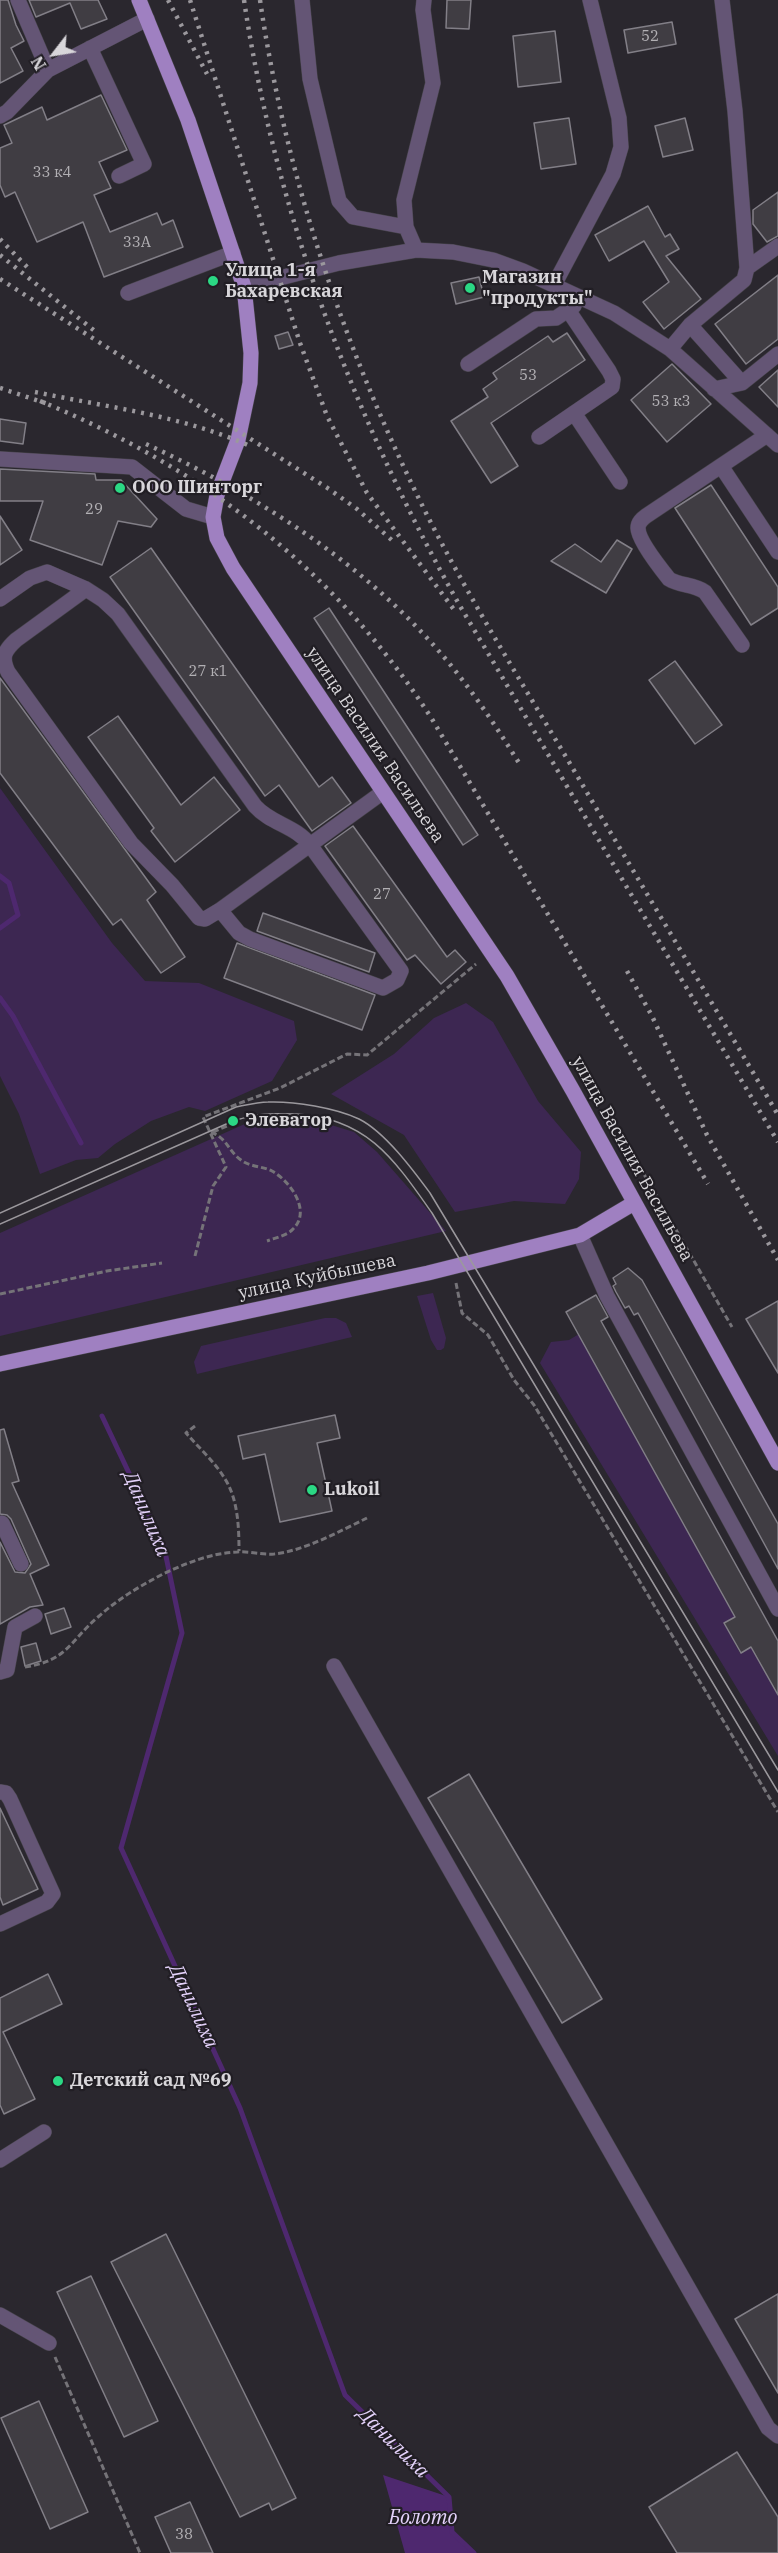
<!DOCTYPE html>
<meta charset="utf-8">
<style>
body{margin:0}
#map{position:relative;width:778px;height:2553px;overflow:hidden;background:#2a272e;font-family:"IBM Plex Serif",serif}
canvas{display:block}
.north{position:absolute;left:24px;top:24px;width:60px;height:60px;-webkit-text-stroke:4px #211e24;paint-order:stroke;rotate:239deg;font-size:16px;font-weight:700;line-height:24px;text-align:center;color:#d8d6da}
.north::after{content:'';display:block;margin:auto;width:21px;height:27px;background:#d8d6da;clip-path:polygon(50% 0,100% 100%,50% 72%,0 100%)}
</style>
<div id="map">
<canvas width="778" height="2553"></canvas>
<div class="north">N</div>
</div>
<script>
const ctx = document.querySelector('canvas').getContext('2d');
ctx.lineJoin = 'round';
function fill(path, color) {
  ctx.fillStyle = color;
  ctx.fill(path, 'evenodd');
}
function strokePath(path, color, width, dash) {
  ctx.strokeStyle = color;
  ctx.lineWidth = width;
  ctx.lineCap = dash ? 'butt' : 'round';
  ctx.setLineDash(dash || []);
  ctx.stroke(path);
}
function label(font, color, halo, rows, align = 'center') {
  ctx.font = font + ' "IBM Plex Serif",serif';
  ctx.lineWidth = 4.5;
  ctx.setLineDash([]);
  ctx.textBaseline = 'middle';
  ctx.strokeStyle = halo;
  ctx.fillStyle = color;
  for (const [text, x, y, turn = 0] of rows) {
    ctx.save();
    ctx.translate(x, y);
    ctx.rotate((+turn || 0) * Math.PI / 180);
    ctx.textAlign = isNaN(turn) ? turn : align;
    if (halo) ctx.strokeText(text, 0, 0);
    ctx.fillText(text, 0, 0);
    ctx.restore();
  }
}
fill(new Path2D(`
 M0 788 112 943 145 981 199 983 294 1021 297 1040 272 1081 205 1111 189 1107 151 1121 115 1144 98 1158 76 1160 40 1174 19 1114 0 1076Z
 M466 1003 493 1022 538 1101 581 1152 579 1179 565 1204 514 1201 455 1212 404 1135 331 1094 394 1054 434 1018Z
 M265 1115 315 1120 354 1132 377 1152 446 1231 0 1336V1233Z
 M433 1293 446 1338 444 1348 441 1350H437L431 1340 417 1296Z
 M325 1318H336L346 1323 352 1337 197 1374 194 1362 201 1346Z
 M579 1334 735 1617 724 1623 740 1653 751 1647 778 1695V1756L540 1363 551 1342 569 1340Z`), '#3d2752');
fill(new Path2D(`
 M383 2475 449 2497 452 2532 474 2553H405Z`), '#4e286f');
strokePath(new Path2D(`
 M0 876 9 883 18 915 0 928
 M0 998 13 1016 81 1143
 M102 1416 164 1547 182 1633 121 1848 240 2108 345 2395 449 2497 452 2532 474 2553`), '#4e286f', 5);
const building = new Path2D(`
 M0 0H8L16 25 24 41 11 48 23 71 0 83Z
 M29 0H98L107 19 81 29 70 3 36 17Z
 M447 0H471L469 29 446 28Z
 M672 22 676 44 628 53 624 30Z
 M555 31 561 82 518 87 513 36Z
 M101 95 127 150 99 162 111 188 94 195 110 232 157 213 162 225 173 220 183 247 104 277 83 222 37 242 15 192 5 197 0 185V148L12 143 4 125 42 107 47 120Z
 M569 118 576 164 541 169 534 123Z
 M685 118 693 150 663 157 655 126Z
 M778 192V236L767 242 753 224V210Z
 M648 206 665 237 670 234 679 249 666 256 701 299 664 329 643 302 669 282 644 241 609 261 595 235Z
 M778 275V339L746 364 715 324Z
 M479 277 484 297 456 304 451 283Z
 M288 332 293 345 279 349 275 336Z
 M567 333 585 360 491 423 518 466 491 483 451 421 488 397 483 389 497 379 493 373 548 336 553 342Z
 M672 364 711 404 667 442 631 400Z
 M778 370V407L759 387Z
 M0 419 26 423 23 444 0 441Z
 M0 469 95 474 96 480H121L157 519 151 527 118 521 102 565 30 540 43 501H0Z
 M711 485 778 587V608L751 625 675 508Z
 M0 516 22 550 0 565Z
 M617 540 632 549 606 593 551 561 575 544 601 562Z
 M151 548 319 787 332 777 351 803 312 831 279 785 265 796 110 577Z
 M329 608 478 835 463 845 314 618Z
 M675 661 722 725 695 744 649 680Z
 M0 678 156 892 147 900 185 957 161 973 121 919 113 925 0 773Z
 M118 716 181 805 214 777 240 810 175 862 151 831 154 828 88 737Z
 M353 826 447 957 455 950 466 962 441 984 415 955 407 960 325 846Z
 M263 913 375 953 369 972 257 931Z
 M237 943 375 995 362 1030 224 978Z
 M628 1268 642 1280 778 1524V1569L638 1313 634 1315 629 1306 625 1308 616 1292 613 1286 616 1284 613 1278Z
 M596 1295 608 1317 601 1321 778 1641V1695L751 1647 741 1653 724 1623 735 1617 566 1312Z
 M778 1301V1373L746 1319Z
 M335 1415 340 1438 317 1443 332 1511 280 1522 265 1454 243 1459 238 1436Z
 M4 1429 19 1481 12 1483 49 1565 30 1574 43 1605 30 1607 0 1624V1542L15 1572 25 1573 31 1564 11 1519 7 1515 0 1514V1430Z
 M64 1608 71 1627 51 1634 45 1614Z
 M36 1643 41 1661 25 1666 21 1647Z
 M469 1774 602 1999 562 2023 428 1798Z
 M0 1808 38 1889 3 1905 0 1897Z
 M48 1974 62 2004 3 2032 35 2099 4 2114 0 2105V1998Z
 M166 2234 296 2498 272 2510 269 2503 240 2517 111 2262Z
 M91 2276 158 2421 124 2437 57 2292Z
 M778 2294V2393L735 2319Z
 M39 2401 88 2512 50 2529 1 2418Z
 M737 2452 778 2517V2553H677L649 2507Z
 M190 2502 213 2553H171L155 2517Z`);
fill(building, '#403d43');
strokePath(building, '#827f87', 1.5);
const minor = new Path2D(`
 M18 0 48 70 147 19
 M302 0 310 79 339 201 353 217 406 227 416 250
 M90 48 144 164 119 176
 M0 116 7 112 48 70
 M406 227 404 200 433 83 423 10 424 0
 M747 268 778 246
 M554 285 613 174 621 147 619 118 590 0
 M244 287 339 263 416 250 453 252 493 260 523 271 614 313 670 349 778 445
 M128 293 233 253
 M690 325 742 383
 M670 349 690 325 744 280 747 268 735 111 722 0
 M468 364 536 319 556 318 574 306
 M714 389 742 383 778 354
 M574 413 620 482
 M539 437 612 387 613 379 609 371 568 310
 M0 459 132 467 186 509 213 517
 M721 466 778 552
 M0 599 30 578 47 572 86 589
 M742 645 705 592C694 584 680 586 669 579 661 569 638 540 638 528 638 522 642 519 646 516L767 435
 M220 910 205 919 199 918 172 885 131 843 8 672C1 657 4 651 16 640L86 589 103 600 118 614 255 806C271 824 296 826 310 845L401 971 397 980 383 988 250 939 239 933 220 910C274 871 329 831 383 792
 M580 1235 607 1296 778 1609
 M0 1524 2 1523 21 1564
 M334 1666 768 2428 778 2436
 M0 1672 7 1670 15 1627 35 1616
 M0 1792 6 1793 10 1799 53 1894 47 1902 0 1924
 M0 2160 44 2132
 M0 2315 49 2343`);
const major = new Path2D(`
 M139 0 188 120 244 287 251 353 250 383 238 440 217 495 213 517 217 538 233 568 507 976 573 1091 778 1463
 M0 1364 428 1273 580 1235 634 1203`);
strokePath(minor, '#46434a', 16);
strokePath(major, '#46434a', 16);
strokePath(new Path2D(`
 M211 1132C228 1139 228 1151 241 1160 250 1167 262 1166 272 1171 290 1181 312 1211 293 1229 288 1235 275 1238 267 1241
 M213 1132 236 1122
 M622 1136 732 1327
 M195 1256 213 1186 226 1167 203 1117 280 1088 347 1054 367 1055 476 964
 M456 1283 462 1313 488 1335 514 1380 534 1405 778 1812
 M0 1294 107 1271 162 1263
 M195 1426 186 1433C199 1448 215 1462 225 1479 238 1499 239 1528 239 1551
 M25 1667C67 1661 70 1641 98 1617 118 1599 140 1586 163 1574 187 1563 211 1553 237 1552 249 1551 262 1555 274 1554 304 1551 340 1531 367 1518
 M55 2357 140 2553`), '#757378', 3, [6, 3]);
strokePath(minor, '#645575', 15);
strokePath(major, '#9f80c1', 15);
strokePath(new Path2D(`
 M0 1213 236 1107C246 1105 258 1102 268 1102 294 1101 336 1108 359 1119 385 1132 413 1170 430 1193L778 1770
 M0 1224 233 1121C260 1113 268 1113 296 1114 367 1118 394 1159 432 1213L778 1792`), '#9b989d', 1.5);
strokePath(new Path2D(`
 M168 0 207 74
 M190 0 300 343 327 416 367 493 455 611
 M244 0C276 214 354 418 460 606L778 1142
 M260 0C286 178 346 353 426 513 470 600 522 683 572 767 640 883 710 999 778 1115
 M0 239 28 268
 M0 255 96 332
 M0 279 329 489 357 509 394 542
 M0 388 48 404
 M35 392C107 407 183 416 250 446
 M40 401C203 468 337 571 432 719L708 1184
 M146 444C253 493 359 560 437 649 468 684 494 723 519 763
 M627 971 652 1016 707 1135 778 1260`), '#9b989d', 4.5, [3, 6]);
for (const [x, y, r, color] of [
 [213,281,6,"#2bd884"],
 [470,288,6,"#2bd884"],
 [120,488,6,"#2bd884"],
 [233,1121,6,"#2bd884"],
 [312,1490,6,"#2bd884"],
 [58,2081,6,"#2bd884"]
]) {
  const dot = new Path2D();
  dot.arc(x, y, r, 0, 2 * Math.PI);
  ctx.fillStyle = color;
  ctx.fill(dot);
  strokePath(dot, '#211e24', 2);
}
label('15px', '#b2b0b4', null, [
 ["52",650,37],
 ["33 к4",52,173],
 ["33А",137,243],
 ["53",528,376],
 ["53 к3",671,402],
 ["29",94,510],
 ["27 к1",208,672],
 ["27",382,895],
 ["38",184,2535]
]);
label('bold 18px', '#d8d6da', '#211e24', [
 ["Улица 1-я",225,271],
 ["Бахаревская",225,292],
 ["Магазин",482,278],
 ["\"продукты\"",482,299],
 ["ООО Шинторг",132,488],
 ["Элеватор",245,1121],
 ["Lukoil",324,1490],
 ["Детский сад №69",70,2081]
], 'left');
label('18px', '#d8d6da', '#211e24', [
 ["улица Василия Васильева",375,745,56],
 ["улица Василия Васильева",632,1159,61],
 ["улица Куйбышева",317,1277,-12]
]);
label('italic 20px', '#e5d3fc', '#211e24', [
 ["Данилиха",146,1514,67],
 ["Данилиха",193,2006,65],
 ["Данилиха",393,2443,45],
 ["Болото",423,2518]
]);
</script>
